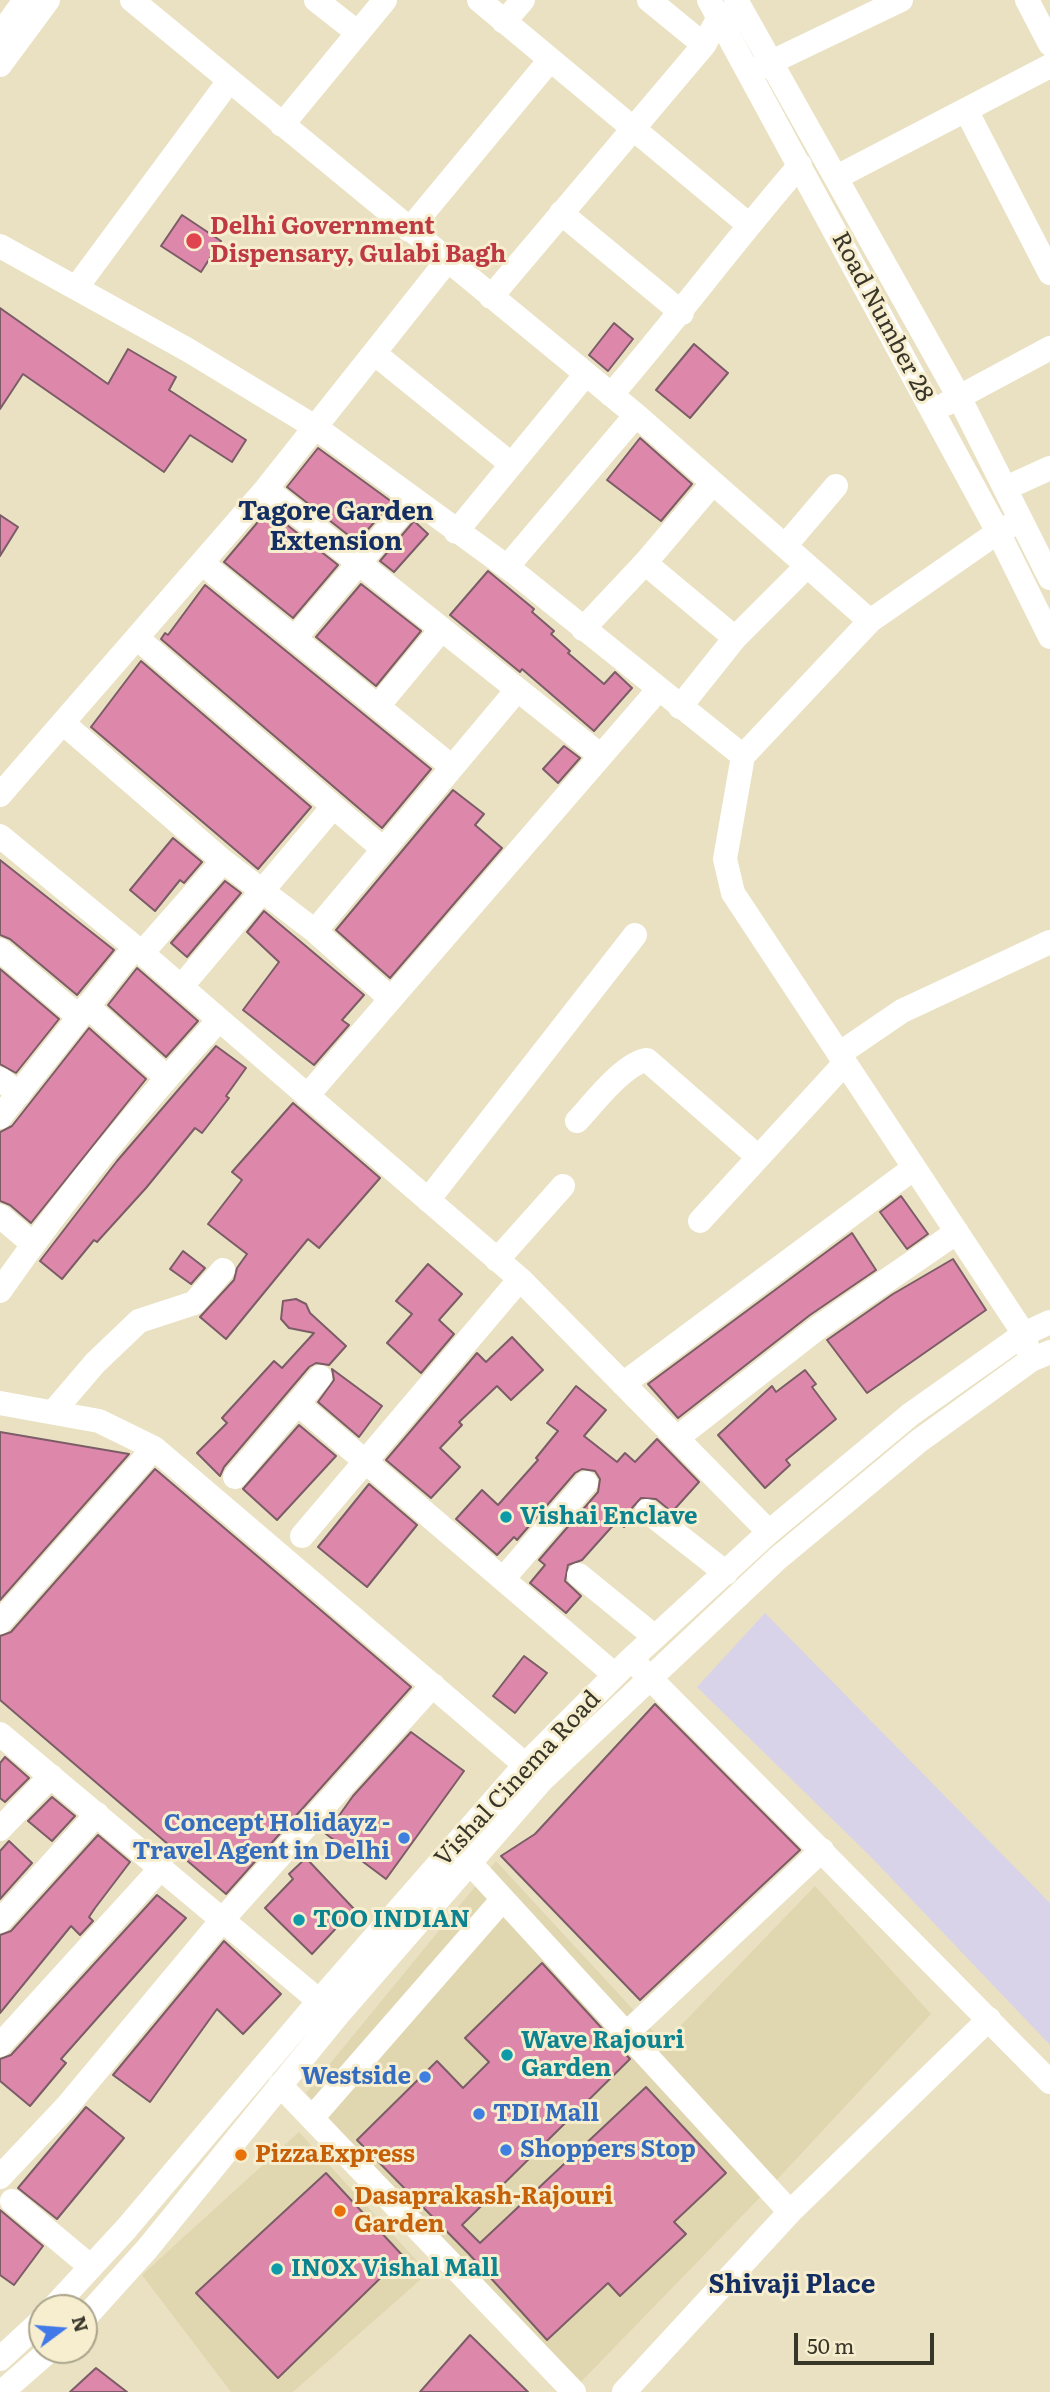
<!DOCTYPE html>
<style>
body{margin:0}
#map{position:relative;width:1050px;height:2392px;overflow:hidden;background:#e9e1c1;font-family:Literata,serif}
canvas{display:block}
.north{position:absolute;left:28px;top:2294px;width:70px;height:70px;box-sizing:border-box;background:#f6eece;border:2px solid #aaa48c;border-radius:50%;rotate:74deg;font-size:19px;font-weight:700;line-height:28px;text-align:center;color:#383529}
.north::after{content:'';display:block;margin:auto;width:24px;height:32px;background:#4179e9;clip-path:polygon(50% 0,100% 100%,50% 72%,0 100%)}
.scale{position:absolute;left:794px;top:2333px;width:140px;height:32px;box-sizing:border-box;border:4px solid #383529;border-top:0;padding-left:9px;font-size:21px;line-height:24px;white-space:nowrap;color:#383529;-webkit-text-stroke:5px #f6eece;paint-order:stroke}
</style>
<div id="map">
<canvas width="1050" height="2392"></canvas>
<div class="north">N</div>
<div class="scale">50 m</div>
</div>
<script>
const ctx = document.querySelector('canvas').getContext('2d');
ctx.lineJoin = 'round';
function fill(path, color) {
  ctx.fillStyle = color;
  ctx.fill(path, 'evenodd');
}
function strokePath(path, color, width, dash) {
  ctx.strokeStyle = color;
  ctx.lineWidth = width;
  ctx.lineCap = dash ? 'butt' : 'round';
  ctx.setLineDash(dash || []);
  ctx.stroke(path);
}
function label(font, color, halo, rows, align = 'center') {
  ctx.font = font + ' Literata,serif';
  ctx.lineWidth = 6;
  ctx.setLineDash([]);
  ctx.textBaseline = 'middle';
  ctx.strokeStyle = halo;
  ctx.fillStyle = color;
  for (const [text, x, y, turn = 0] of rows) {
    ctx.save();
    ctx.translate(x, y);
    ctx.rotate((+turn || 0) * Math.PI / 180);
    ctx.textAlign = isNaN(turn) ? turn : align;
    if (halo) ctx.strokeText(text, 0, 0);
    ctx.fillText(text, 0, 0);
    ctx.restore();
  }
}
fill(new Path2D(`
 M496 1861 664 2043 815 1886 931 2014 773 2184 575 2388 306 2093Z
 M299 2132 428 2273 293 2392H231L142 2275Z`), '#e0d7b0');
fill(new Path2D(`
 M765 1613 1050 1903V2045L871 1857 697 1687Z`), '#d8d3e9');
const building = new Path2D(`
 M182 215 221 241 201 272 161 246Z
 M0 308 108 384 128 349 176 377 169 390 246 440 232 462 190 435 164 472 23 374 0 409Z
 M614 323 633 339 608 371 589 355Z
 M694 344 728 373 690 418 656 390Z
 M640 438 692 484 661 521 607 480Z
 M318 448 392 502 357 542 287 487Z
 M268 510 338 565 293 618 224 562Z
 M0 515 18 527 0 556Z
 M414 521 428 534 394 572 380 561Z
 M488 571 534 609 532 612 554 631 551 634 570 651 568 653 604 684 615 672 632 688 594 731 522 669 520 672 450 615Z
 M361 584 421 631 376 686 316 637Z
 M205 585 431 769 382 828 161 639 165 633 168 635Z
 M141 661 311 807 258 869 91 727Z
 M564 746 580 758 558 783 543 769Z
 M453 790 484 814 475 825 502 848 390 978 336 930Z
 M173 838 202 862 184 883 180 880 155 911 130 890Z
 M0 860 114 950 77 995 10 939 0 935Z
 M225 881 241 893 187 957 171 943Z
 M264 911 364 995 342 1020 349 1025 314 1065 243 1010 279 962 247 932Z
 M137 968 198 1021 166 1057 108 1005Z
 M0 969 59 1019 16 1073 0 1064Z
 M89 1028 146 1079 31 1223 10 1205 0 1201V1132L12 1126Z
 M216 1046 246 1068 226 1096 229 1098 202 1133 195 1128 146 1188 97 1242 94 1240 62 1279 40 1261 117 1161Z
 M293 1103 380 1178 319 1248 308 1239 226 1339 200 1317 234 1280 237 1268 247 1254 208 1224 242 1180 232 1172Z
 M901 1196 928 1234 907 1249 880 1212Z
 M852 1233 876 1270 810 1315 678 1418 648 1384Z
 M183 1251 205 1268 191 1284 170 1269Z
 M953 1259 986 1310 867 1393 827 1340 893 1294Z
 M428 1264 462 1294 439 1320 454 1334 421 1373 387 1343 412 1314 396 1301Z
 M296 1299 306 1304 310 1313 346 1346 329 1365 316 1363 309 1367 224 1467 220 1476 197 1453 227 1423 222 1418 274 1361 282 1368 314 1333 289 1328 281 1319 283 1301Z
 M512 1337 543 1370 511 1400 497 1386 459 1422 462 1425 440 1448 460 1467 431 1498 386 1460 477 1353 486 1362Z
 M332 1369 382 1406 359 1437 318 1402 334 1380Z
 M805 1370 816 1384 812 1387 836 1419 786 1460 790 1465 765 1488 718 1435 772 1386 776 1392Z
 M576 1386 606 1410 584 1436 617 1462 625 1453 635 1462 657 1439 699 1482 672 1512 656 1499 641 1498 632 1508 634 1517 624 1527 617 1521 582 1560 568 1565 565 1581 581 1596 566 1613 530 1583 545 1565 539 1560 598 1492 600 1479 595 1471 582 1469 575 1473 517 1540 514 1537 497 1555 456 1519 482 1490 498 1505 538 1460 536 1458 558 1431 547 1423Z
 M299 1425 336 1456 277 1520 243 1489Z
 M0 1432 129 1454 0 1600Z
 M155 1469 411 1687 226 1894 0 1700V1636L11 1632Z
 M369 1484 417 1525 367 1587 318 1547Z
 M524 1656 547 1673 515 1713 493 1696Z
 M655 1704 800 1850 640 2000 501 1856 535 1834Z
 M411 1732 464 1771 386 1879 326 1834 353 1796Z
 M5 1757 29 1778 5 1802 0 1798V1763Z
 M52 1797 75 1816 52 1841 28 1821Z
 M98 1835 130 1862 95 1908 89 1917 93 1921 80 1935 71 1926 0 2013V1935L11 1931Z
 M9 1841 32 1863 0 1899V1851Z
 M306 1858 354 1909 312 1954 265 1908 293 1879 289 1874Z
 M157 1895 186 1918 61 2059 66 2063 30 2106 0 2081V2059L11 2055Z
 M224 1941 281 1994 243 2034 217 2009 150 2102 113 2075Z
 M542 1963 630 2059 462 2225 480 2243 646 2087 726 2173 674 2222 686 2234 620 2296 608 2283 547 2340 469 2254 357 2140 437 2061 463 2088 489 2062 465 2038Z
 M86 2107 124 2138 57 2219 18 2188Z
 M326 2173 403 2256 278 2378 196 2293Z
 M0 2210 43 2246 14 2285 0 2275Z
 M470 2335 528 2392H420Z
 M96 2368 127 2392H70Z`);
fill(building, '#d8a');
strokePath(building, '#7b5c67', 2);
strokePath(new Path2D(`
 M132 0 636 415 870 621
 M316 0 358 33
 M479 0 749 225
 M649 0 704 45
 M709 0 998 532 1050 637
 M736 0 959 397 1050 578
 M1027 0 1050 44
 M504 22 523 0
 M0 35 25 0
 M0 65 48 0
 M759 68 901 0
 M966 110 1050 273
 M282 125 385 0
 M837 177 1050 66
 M561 213 682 313
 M409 230 550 60
 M0 246 188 350 315 427 514 572 743 756
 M76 288 229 81
 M491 297 704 45 719 17
 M374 353 511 464
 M611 395C676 320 735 240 800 165
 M946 404 1050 348
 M1006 488 1050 468
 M266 489 601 756
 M1021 520 998 532 870 621 743 756 725 859 733 893 1024 1334 1028 1350
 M456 532 586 374
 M785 546 836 486
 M202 563 452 767
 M507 567 636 415
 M583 629 645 563
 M137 638 383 849
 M295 638 412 501
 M735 638 807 566
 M378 706 441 630
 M680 707 735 638 645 563 713 483
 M63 723 223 861 315 931 390 998
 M0 795 266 489 447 261
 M0 836 142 953 520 1279 769 1532
 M315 931 517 690
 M0 950 78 1016
 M142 953 223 861
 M181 987 333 807
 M87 1006 166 1077
 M839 1054 902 1011 1050 942
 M0 1079 19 1094
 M307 1096 658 690
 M0 1117 135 947
 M577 1121C593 1104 624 1063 647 1060L757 1156
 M428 1200 635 935
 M0 1216 33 1244
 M700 1221 845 1063
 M497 1260 563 1186
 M0 1291C66 1196 141 1105 219 1020
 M623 1384 914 1168
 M0 1403 99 1421 154 1448 536 1774
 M298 1404 615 1675
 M54 1411 95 1363 139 1321 194 1303 223 1270
 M677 1438 819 1327 957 1232
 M235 1477 320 1377
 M647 1511 726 1573
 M302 1536 520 1279
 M579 1575 655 1637
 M503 1579 586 1483
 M0 1622 154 1448
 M639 1667 1050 2082
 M0 1734 330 2010
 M0 1829 51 1776
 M470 1863 790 2212
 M0 1921 97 1814
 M626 2034 822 1850
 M0 2045 162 1867
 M280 2085 574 2392
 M312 2118 503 1899
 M0 2177 68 2105 223 1919 433 1685
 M12 2201 91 2267
 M53 2308 126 2229 319 2001 526 1764 630 1660 769 1532 911 1414 1024 1334 1050 1322
 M84 2319 147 2249 337 2016 542 1780 777 1559 919 1441 1031 1360 1050 1352
 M0 2359 42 2320
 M2 2392 50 2350
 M624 2392 790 2212 989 2019`), '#fff', 24);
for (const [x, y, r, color] of [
 [194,241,9,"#e0444e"],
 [506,1517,7,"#0f9aa8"],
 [404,1838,7,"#3f7fe0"],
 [299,1920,7,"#0f9aa8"],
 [507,2055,7,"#0f9aa8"],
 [425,2077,7,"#3f7fe0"],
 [479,2114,7,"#3f7fe0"],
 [506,2150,7,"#3f7fe0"],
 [241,2155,7,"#e8710a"],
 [340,2211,7,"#e8710a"],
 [277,2269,7,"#0f9aa8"]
]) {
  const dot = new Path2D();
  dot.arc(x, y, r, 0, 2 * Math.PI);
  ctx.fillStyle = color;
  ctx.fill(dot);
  strokePath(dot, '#f6eece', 2.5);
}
label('bold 24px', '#be3a42', '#f6eece', [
 ["Delhi Government",210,227],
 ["Dispensary, Gulabi Bagh",210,255]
], 'left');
label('24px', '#383529', '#f6eece', [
 ["Road Number 28",882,317,62],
 ["Vishal Cinema Road",518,1779,-47]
]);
label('bold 24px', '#0d838f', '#f6eece', [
 ["Vishai Enclave",520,1517],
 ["TOO INDIAN",313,1920],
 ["Wave Rajouri",521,2041],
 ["Garden",521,2069],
 ["INOX Vishal Mall",291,2269]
], 'left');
label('bold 24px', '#366cbe', '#f6eece', [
 ["Concept Holidayz -",390,1824],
 ["Travel Agent in Delhi",390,1852],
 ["Westside",411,2077],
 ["TDI Mall",493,2114,"left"],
 ["Shoppers Stop",520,2150,"left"]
], 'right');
label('bold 24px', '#c56008', '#f6eece', [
 ["PizzaExpress",255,2155],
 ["Dasaprakash-Rajouri",354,2197],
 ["Garden",354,2225]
], 'left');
label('bold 26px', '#142e63', '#f6eece', [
 ["Tagore Garden",336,512],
 ["Extension",336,542],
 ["Shivaji Place",792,2285]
]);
</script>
